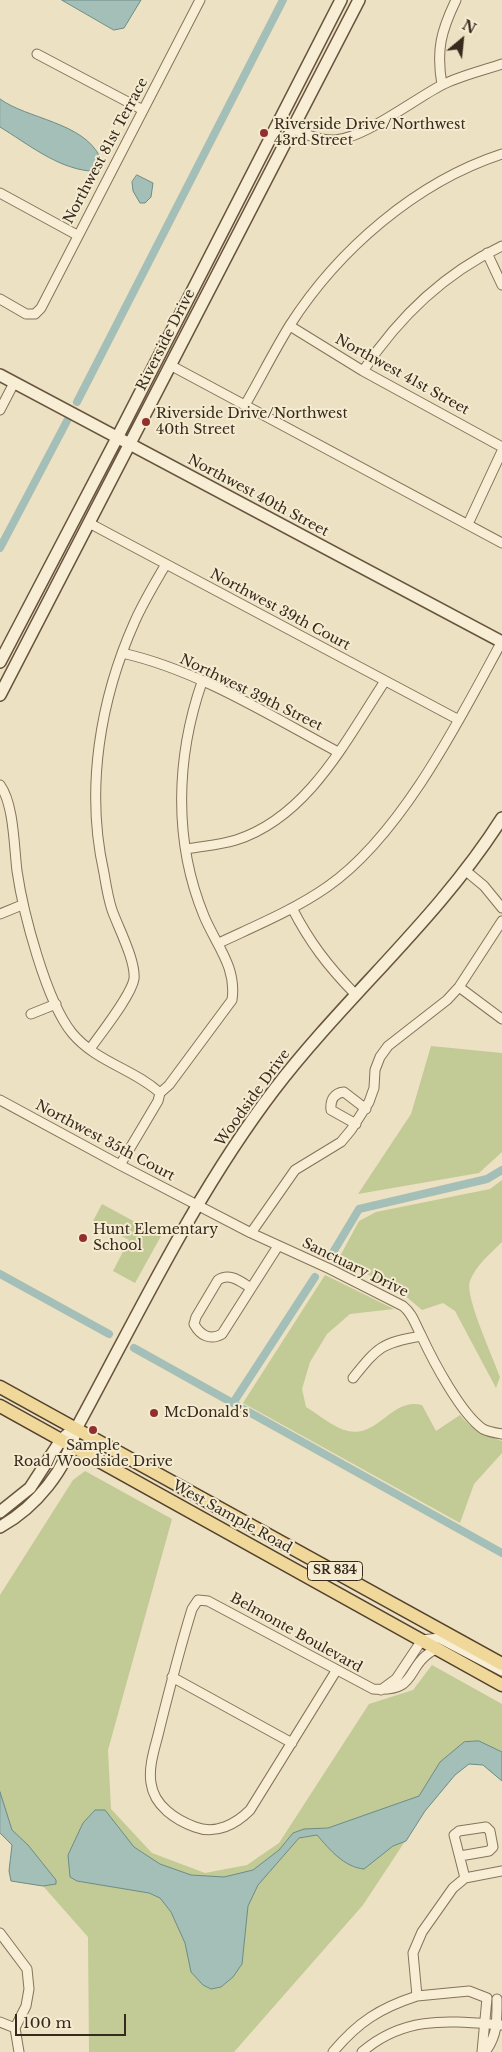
<!DOCTYPE html>
<style>
body{margin:0}
#map{position:relative;width:502px;height:2052px;overflow:hidden;background:#ece1c2;font-family:"Libre Baskerville",serif}
canvas{display:block}
.north{position:absolute;left:437px;top:15px;width:50px;height:50px;-webkit-text-stroke:4px #f4ebd1;paint-order:stroke;rotate:28deg;font-size:14px;font-weight:700;line-height:20px;text-align:center;color:#362a1d}
.north::after{content:'';display:block;margin:auto;width:18px;height:22px;background:#362a1d;clip-path:polygon(50% 0,100% 100%,50% 72%,0 100%)}
.scale{position:absolute;left:15px;top:2014px;width:111px;height:22px;box-sizing:border-box;border:2px solid #362a1d;border-top:0;padding-left:6px;font-size:15px;line-height:18px;white-space:nowrap;color:#362a1d;-webkit-text-stroke:4px #f4ebd1;paint-order:stroke}
</style>
<div id="map">
<canvas width="502" height="2052"></canvas>
<div class="north">N</div>
<div class="scale">100 m</div>
</div>
<script>
const ctx = document.querySelector('canvas').getContext('2d');
ctx.lineJoin = 'round';
function fill(path, color) {
  ctx.fillStyle = color;
  ctx.fill(path, 'evenodd');
}
function strokePath(path, color, width, dash) {
  ctx.strokeStyle = color;
  ctx.lineWidth = width;
  ctx.lineCap = dash ? 'butt' : 'round';
  ctx.setLineDash(dash || []);
  ctx.stroke(path);
}
function label(font, color, halo, rows, align = 'center') {
  ctx.font = font + ' "Libre Baskerville",serif';
  ctx.lineWidth = 4;
  ctx.setLineDash([]);
  ctx.textBaseline = 'middle';
  ctx.strokeStyle = halo;
  ctx.fillStyle = color;
  for (const [text, x, y, turn = 0] of rows) {
    ctx.save();
    ctx.translate(x, y);
    ctx.rotate((+turn || 0) * Math.PI / 180);
    ctx.textAlign = isNaN(turn) ? turn : align;
    if (halo) ctx.strokeText(text, 0, 0);
    ctx.fillText(text, 0, 0);
    ctx.restore();
  }
}
fill(new Path2D(`
 M431 1046 502 1053V1152L479 1173 358 1194 411 1114Z
 M502 1180V1242C491 1253 475 1266 470 1281 464 1295 494 1359 500 1377L496 1388 455 1311 443 1303 422 1310 403 1294 339 1258 359 1221 376 1212 490 1189Z
 M102 1204 161 1236 135 1283 113 1271 129 1240 93 1221Z
 M325 1275 394 1309 350 1314 327 1334 310 1362 302 1389 306 1407C318 1414 334 1428 348 1431 378 1438 392 1397 422 1405L436 1431 460 1415C471 1429 485 1435 502 1441V1453L474 1484 460 1523 243 1403Z
 M85 1471 172 1519 108 1750 111 1809 152 1853 205 1873 247 1865 279 1843 369 1704 413 1690 432 1665 502 1704V1781L483 1765 469 1764 455 1775 425 1811 363 1905 234 2052H89L88 1937 43 1886 11 1881 9 1871 12 1845 0 1833V1595L73 1480Z`), '#c2ca96');
const water = new Path2D(`
 M62 0H141L124 28 114 30Z
 M0 99C27 119 83 122 100 157L90 171C57 168 28 144 0 127Z
 M137 175 153 183 151 197 145 203H140L133 191 132 182Z
 M479 1741 502 1752V1781L483 1765 469 1764 455 1775 425 1811 406 1841 393 1846 364 1869C344 1867 330 1850 317 1835L299 1838 258 1885 248 1906 242 1964 233 1977 221 1987 211 1989 203 1985 191 1972 185 1943 171 1912 160 1898 149 1893 77 1881 70 1877 68 1855 83 1823 95 1810H105L134 1847 160 1864 191 1875 224 1877 253 1870 279 1850 293 1833 304 1829 328 1828 419 1796 440 1762 464 1742Z
 M0 1792 12 1830 28 1845 56 1880V1884L43 1886 11 1881 9 1871 12 1845 0 1833Z`);
fill(water, '#a4bfb8');
strokePath(water, '#6b8d86', 1);
strokePath(new Path2D(`
 M77 402 283 0
 M0 548 67 421
 M332 1254 359 1209 487 1179 502 1170
 M0 1274 109 1334
 M134 1348 502 1553
 M233 1403 315 1277`), '#a4bfb8', 8);
const street = new Path2D(`
 M37 54 143 110
 M442 85C436 50 441 31 456 0
 M280 122C296 130 316 141 335 140 364 138 412 101 440 86 459 76 482 71 502 64
 M0 193 77 235
 M487 253 502 285
 M0 299 26 314H35L41 308 200 0
 M290 326 363 371 502 447
 M170 365 502 543
 M363 371C398 318 443 274 502 246
 M245 405C260 379 274 351 290 325 338 250 416 182 502 154
 M0 410 14 383
 M89 523 459 720
 M468 524 502 451
 M122 653C198 670 269 715 338 752
 M0 785C14 804 14 847 17 871 23 912 46 1001 72 1033 96 1062 134 1069 160 1093
 M187 849C203 846 220 845 236 840 308 817 346 740 385 681
 M466 871 484 886 502 908
 M292 908C310 943 328 966 355 994
 M0 914 22 905
 M219 943C255 926 294 910 327 887 401 836 460 719 502 641
 M459 987 502 1019
 M31 1014 56 1004
 M90 1049C101 1033 131 996 134 979 136 961 118 927 112 910 108 898 106 885 104 873 85 789 100 699 135 621 144 601 155 583 166 564
 M0 1100 120 1165 251 1233 330 1269 403 1306C413 1314 415 1324 421 1335 433 1361 461 1414 483 1429 489 1432 496 1433 502 1434
 M356 1124 331 1110C330 1100 334 1093 344 1092L366 1109
 M120 1165 158 1101 160 1093 169 1085 232 1000C237 967 216 945 204 916 173 841 176 757 202 682
 M251 1233 295 1170 341 1142 351 1130 369 1102 374 1088 375 1070 380 1057 388 1046 447 1000 459 987 502 921
 M251 1288C241 1282 230 1272 218 1280L196 1317 194 1324C200 1335 210 1341 222 1334L278 1246
 M353 1378C378 1347 381 1343 421 1336
 M336 1671 250 1810C236 1824 216 1835 195 1827 176 1820 154 1806 151 1783 148 1765 156 1745 160 1727 170 1687 180 1648 192 1609L198 1600 208 1601 373 1689C421 1693 403 1664 438 1648
 M172 1677 292 1743
 M381 1690 396 1679 422 1640 439 1638 502 1671
 M460 1856 489 1851 493 1847 490 1831 486 1827 459 1831 454 1835 465 1878
 M0 1933 27 1969 29 1989 26 2006 15 2028 19 2052
 M0 2022 15 2028
 M333 2052C358 2022 380 2008 417 1996
 M362 2052C405 2015 449 2021 502 2025
 M482 2052 487 1998 469 1991 417 1996 413 1953 422 1932 453 1888 465 1878 502 1871
 M485 2052C498 2035 497 2019 497 1999`);
const secondary = new Path2D(`
 M0 375 502 642
 M0 662 117 438 341 0
 M0 695 359 0
 M0 1512 30 1488 61 1440 68 1434
 M0 1527C36 1507 67 1469 76 1429 138 1315 195 1194 274 1090 346 996 438 919 502 818`);
const primary = new Path2D(`
 M0 1387 502 1664
 M0 1406 502 1685`);
strokePath(street, '#85735a', 11);
strokePath(secondary, '#67543d', 14);
strokePath(primary, '#53412e', 15);
strokePath(street, '#f8eed5', 9);
strokePath(secondary, '#f8eed5', 11);
strokePath(primary, '#efd89a', 12);
for (const [x, y, r, color] of [
 [264,133,5,"#922f2c"],
 [146,422,5,"#922f2c"],
 [83,1238,5,"#922f2c"],
 [154,1413,5,"#922f2c"],
 [93,1430,5,"#922f2c"]
]) {
  const dot = new Path2D();
  dot.arc(x, y, r, 0, 2 * Math.PI);
  ctx.fillStyle = color;
  ctx.fill(dot);
  strokePath(dot, '#f4ebd1', 2);
}
for (const [x, y, w] of [
 [335,1571,55]
]) {
  const box = new Path2D();
  box.roundRect(x - w / 2, y - 9.5, w, 19, 4);
  ctx.fillStyle = '#f4ebd1';
  ctx.fill(box);
  strokePath(box, '#362a1d', 1);
}
label('bold 12px', '#362a1d', null, [
 ["SR 834",335,1571]
]);
label('14px', '#362a1d', '#f4ebd1', [
 ["Riverside Drive/Northwest",274,125],
 ["43rd Street",274,141],
 ["Riverside Drive/Northwest",156,414],
 ["40th Street",156,430],
 ["Hunt Elementary",93,1230],
 ["School",93,1246],
 ["McDonald's",164,1413],
 ["Sample",93,1446,"center"],
 ["Road/Woodside Drive",93,1462,"center"]
], 'left');
label('14px', '#362a1d', '#f4ebd1', [
 ["Northwest 81st Terrace",106,151,-62],
 ["Riverside Drive",166,340,-63],
 ["Northwest 41st Street",402,375,29],
 ["Northwest 40th Street",258,496,28],
 ["Northwest 39th Court",280,610,28],
 ["Northwest 39th Street",251,693,26],
 ["Woodside Drive",253,1098,-54],
 ["Northwest 35th Court",105,1141,28],
 ["Sanctuary Drive",355,1268,26],
 ["West Sample Road",232,1517,29],
 ["Belmonte Boulevard",296,1633,29]
]);
</script>
